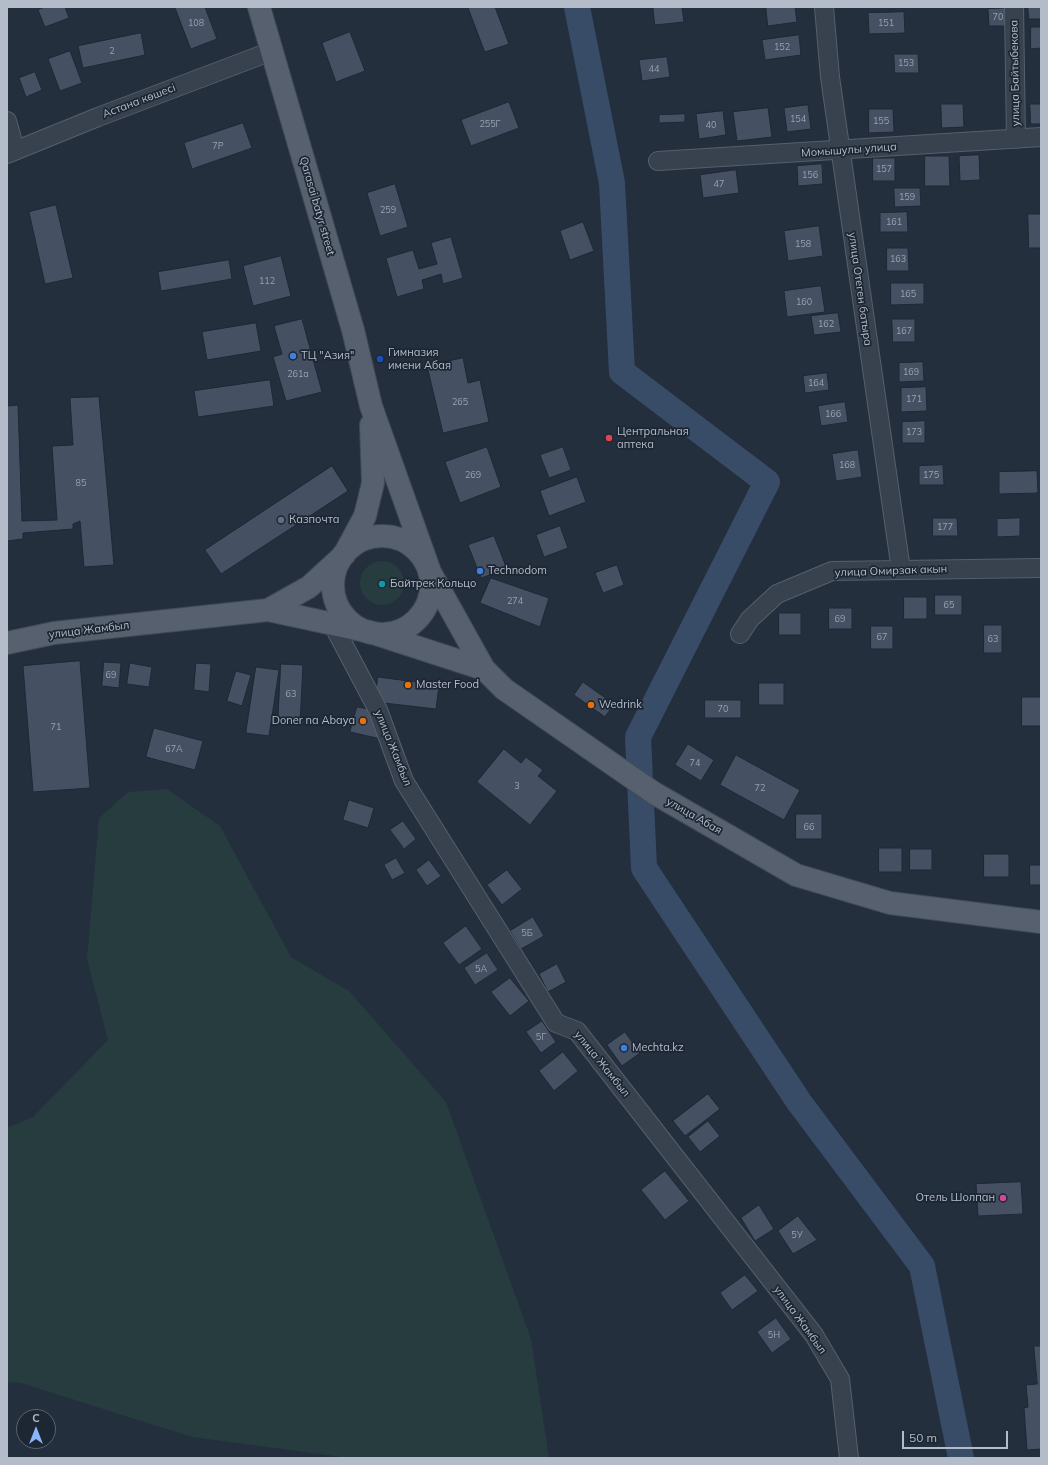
<!DOCTYPE html>
<meta charset="utf-8">
<style>
body{margin:0}
#map{position:relative;width:1048px;height:1465px;overflow:hidden;background:#242f3e;font-family:Mulish,sans-serif}
canvas{display:block}
.frame{position:absolute;inset:0;border:8px solid #b4bcc9;pointer-events:none}
.north{position:absolute;left:16px;top:1409px;width:40px;height:40px;box-sizing:border-box;background:#1d2633;border:1px solid #59626f;border-radius:50%;rotate:0deg;font-size:11px;font-weight:700;line-height:16px;text-align:center;color:#b4bcc9}
.north::after{content:'';display:block;margin:auto;width:14px;height:18px;background:#8ab4f8;clip-path:polygon(50% 0,100% 100%,50% 72%,0 100%)}
.scale{position:absolute;left:902px;top:1431px;width:106px;height:18px;box-sizing:border-box;border:2px solid #b4bcc9;border-top:0;padding-left:5px;font-size:12px;line-height:14px;white-space:nowrap;color:#b4bcc9;-webkit-text-stroke:3px #1d2633;paint-order:stroke}
</style>
<div id="map">
<canvas width="1048" height="1465"></canvas>
<div class="frame"></div>
<div class="north">С</div>
<div class="scale">50 m</div>
</div>
<script>
const ctx = document.querySelector('canvas').getContext('2d');
ctx.lineJoin = 'round';
function fill(path, color) {
  ctx.fillStyle = color;
  ctx.fill(path, 'evenodd');
}
function strokePath(path, color, width, dash) {
  ctx.strokeStyle = color;
  ctx.lineWidth = width;
  ctx.lineCap = dash ? 'butt' : 'round';
  ctx.setLineDash(dash || []);
  ctx.stroke(path);
}
function label(font, color, halo, rows, align = 'center') {
  ctx.font = font + ' Mulish,sans-serif';
  ctx.lineWidth = 3.5;
  ctx.setLineDash([]);
  ctx.textBaseline = 'middle';
  ctx.strokeStyle = halo;
  ctx.fillStyle = color;
  for (const [text, x, y, turn = 0] of rows) {
    ctx.save();
    ctx.translate(x, y);
    ctx.rotate((+turn || 0) * Math.PI / 180);
    ctx.textAlign = isNaN(turn) ? turn : align;
    if (halo) ctx.strokeText(text, 0, 0);
    ctx.fillText(text, 0, 0);
    ctx.restore();
  }
}
fill(new Path2D(`
 M360 583a22 22 0 1 1 44 0a22 22 0 1 1-44 0Z
 M167 789 220 826 291 957 349 991 446 1102 531 1339 549 1458H349L192 1437 21 1383 7 1382V1128L33 1117 108 1040 87 959 99 818 128 792Z`), '#263c3f');
strokePath(new Path2D(`
 M577 7 612 183 622 372 767 482 638 737 644 868 799 1102 922 1266 961 1458`), '#394c67', 26);
const building = new Path2D(`
 M45 7H65L69 18 45 27 38 10Z
 M175 7H205L217 39 191 49Z
 M468 7H495L509 44 485 52Z
 M653 7H682L684 22 655 25Z
 M766 7H795L797 22 768 26Z
 M1028 7H1041V19H1029Z
 M1008 8 1009 26H989L988 9Z
 M904 12 905 33 869 34 868 13Z
 M1031 27H1041V48L1031 49Z
 M350 32 365 71 336 82 322 43Z
 M141 33 145 55 83 68 78 46Z
 M799 35 801 55 765 60 762 40Z
 M70 51 82 83 60 91 48 59Z
 M894 54H918L919 73H895Z
 M667 57 670 77 642 81 639 60Z
 M35 72 42 90 26 97 19 78Z
 M509 102 519 128 471 146 461 120Z
 M941 104H963L964 127 942 128Z
 M1030 104H1041V124H1031Z
 M808 105 811 129 787 132 784 108Z
 M768 108 772 137 737 141 733 112Z
 M869 109H893L894 132 869 133Z
 M723 111 726 135 699 139 696 114Z
 M685 114V122L659 123V115Z
 M243 123 252 148 192 169 184 143Z
 M979 155 980 180 960 181 959 156Z
 M925 156H949L950 186H925Z
 M873 158H895V181H873Z
 M822 164 823 184 798 186 797 166Z
 M736 170 739 193 703 198 700 175Z
 M395 184 408 227 380 236 367 193Z
 M894 188H920L921 206 895 207Z
 M56 205 73 278 45 284 29 212Z
 M907 212 908 232H880V213Z
 M1028 214H1041V248H1029Z
 M583 222 594 251 570 260 560 231Z
 M819 226 823 256 788 261 784 231Z
 M451 237 463 278 443 284 441 274 422 280 424 289 397 297 386 258 413 250 419 269 437 264 431 243Z
 M887 248H908L909 271H887Z
 M281 256 291 296 253 306 243 266Z
 M229 260 232 279 161 291 158 272Z
 M891 283H924V304L891 305Z
 M821 286 825 312 787 317 784 291Z
 M838 313 841 332 814 335 811 316Z
 M302 319 322 392 286 401 273 357 282 354 274 326Z
 M892 319H915V342H893Z
 M256 323 261 351 207 360 202 332Z
 M463 358 468 383 480 380 489 422 443 433 427 366Z
 M923 362 924 381 899 382V363Z
 M827 373 829 390 805 393 803 376Z
 M270 380 274 406 198 417 194 391Z
 M926 387 927 411 901 412V388Z
 M99 397 114 565 84 567 80 521 73 524V529L23 533V539L7 541V406L18 405 22 521 57 520 52 446 73 445 70 398Z
 M845 402 848 422 821 426 818 406Z
 M925 421V443H902V422Z
 M487 447 501 487 460 503 445 462Z
 M563 447 571 470 549 478 540 455Z
 M858 450 862 477 836 481 832 454Z
 M943 465 944 485H919V466Z
 M332 466 348 491 221 574 205 550Z
 M1037 471 1038 493 999 494V472Z
 M577 477 586 502 549 516 540 491Z
 M933 518H957L958 536H933Z
 M1020 518V536L997 537V519Z
 M560 526 568 548 544 557 536 535Z
 M494 536 507 569 481 578 468 545Z
 M617 565 624 585 603 593 595 573Z
 M491 578 549 598 540 627 480 603Z
 M935 595H962V615H935Z
 M904 597H927V619H904Z
 M829 608H852V629H829Z
 M779 613H801V635H779Z
 M984 625H1002V653H984Z
 M871 626H893V649H871Z
 M80 661 90 788 33 792 23 666Z
 M104 662 121 663 119 688 102 686Z
 M130 663 152 667 149 687 127 684Z
 M196 663 211 664 209 692 194 690Z
 M281 664 303 665 300 724 278 723Z
 M256 667 279 670 269 736 246 733Z
 M236 671 251 675 242 706 227 701Z
 M378 677 439 685 436 709 375 702Z
 M583 682 614 704 605 717 574 695Z
 M759 683H784V705H759Z
 M1022 697H1041V726H1022Z
 M705 700H741V718H705Z
 M357 707 369 709 381 739 350 732Z
 M154 728 203 741 195 770 146 757Z
 M688 744 714 760 701 781 675 765Z
 M504 749 521 763 526 757 543 770 538 776 557 791 530 825 477 782Z
 M736 755 800 790 784 820 720 785Z
 M349 800 374 808 368 828 343 820Z
 M796 814H822V839H796Z
 M403 821 416 839 404 849 390 830Z
 M879 848H902V872H879Z
 M910 849H932V870H910Z
 M984 854H1009V877H984Z
 M396 858 405 873 392 880 384 865Z
 M429 860 441 876 427 886 416 870Z
 M1030 865H1041V885H1030Z
 M507 870 522 889 502 905 487 885Z
 M533 917 544 936 521 949 510 931Z
 M466 926 482 949 459 965 443 943Z
 M487 953 498 970 475 985 464 968Z
 M557 964 566 982 548 992 539 974Z
 M510 978 529 1001 510 1016 491 992Z
 M542 1021 556 1042 541 1053 526 1032Z
 M625 1032 640 1053 622 1066 607 1045Z
 M563 1052 578 1071 554 1091 539 1071Z
 M708 1094 720 1109 685 1136 673 1121Z
 M708 1121 720 1136 700 1152 688 1137Z
 M665 1171 689 1201 665 1220 641 1190Z
 M1021 1182 1023 1214 978 1216 976 1184Z
 M759 1205 774 1229 755 1241 741 1218Z
 M798 1216 817 1240 793 1254 778 1231Z
 M745 1275 758 1291 732 1310 720 1293Z
 M776 1318 791 1339 772 1353 757 1332Z
 M1034 1346H1041V1449L1027 1450 1024 1408 1028 1407 1026 1385 1037 1384Z`);
fill(building, '#455162');
strokePath(building, '#1f2835', 1);
const minor = new Path2D(`
 M824 7 830 77 901 570
 M1014 7 1016 139
 M7 121 15 150
 M7 154 98 117 272 51
 M658 161 1041 137
 M332 623 378 710 404 781 556 1023 577 1031 814 1335 840 1379 849 1458
 M740 634 750 619 777 594 832 571 1041 568`);
const major = new Path2D(`
 M259 7 353 330 371 406 430 572 484 669 504 689 654 793 796 875 890 903 1041 922
 M333 585a49 49 0 1 1 98 0a49 49 0 1 1-98 0Z
 M268 610 309 587 344 555 365 516 373 483 371 425
 M7 643 54 633 268 610 370 632 484 669`);
strokePath(minor, '#565f6c', 20);
strokePath(major, '#414a57', 24);
strokePath(minor, '#38414e', 18);
strokePath(major, '#56606e', 22);
for (const [x, y, r, color] of [
 [293,356,4,"#3f7fe0"],
 [380,359,4,"#1a4fb4"],
 [609,438,4,"#e0444e"],
 [281,520,4,"#5c6f8a"],
 [480,571,4,"#3f7fe0"],
 [382,584,4,"#0f9aa8"],
 [408,685,4,"#e8710a"],
 [591,705,4,"#e8710a"],
 [363,721,4,"#e8710a"],
 [624,1048,4,"#3f7fe0"],
 [1003,1198,4,"#d1479c"]
]) {
  const dot = new Path2D();
  dot.arc(x, y, r, 0, 2 * Math.PI);
  ctx.fillStyle = color;
  ctx.fill(dot);
  strokePath(dot, '#1d2633', 1.5);
}
label('9px', '#98a1af', null, [
 ["70",998,17],
 ["108",196,23],
 ["151",886,23],
 ["152",782,47],
 ["2",112,51],
 ["153",906,63],
 ["44",654,69],
 ["154",798,119],
 ["155",881,121],
 ["255Г",490,124],
 ["40",711,125],
 ["7P",218,146],
 ["157",884,169],
 ["156",810,175],
 ["47",719,184],
 ["159",907,197],
 ["259",388,210],
 ["161",894,222],
 ["158",803,244],
 ["163",898,259],
 ["112",267,281],
 ["165",908,294],
 ["160",804,302],
 ["162",826,324],
 ["167",904,331],
 ["169",911,372],
 ["261а",298,374],
 ["164",816,383],
 ["171",914,399],
 ["265",460,402],
 ["166",833,414],
 ["173",914,432],
 ["168",847,465],
 ["269",473,475],
 ["175",931,475],
 ["85",81,483],
 ["177",945,527],
 ["274",515,601],
 ["65",949,605],
 ["69",840,619],
 ["67",882,637],
 ["63",993,639],
 ["69",111,675],
 ["63",291,694],
 ["70",723,709],
 ["71",56,727],
 ["67А",174,749],
 ["74",695,763],
 ["3",517,786],
 ["72",760,788],
 ["66",809,827],
 ["5Б",527,933],
 ["5А",481,969],
 ["5Г",541,1037],
 ["5У",797,1235],
 ["5H",774,1335]
]);
label('11px', '#b4bcc9', '#1d2633', [
 ["улица Байтыбекова",1015,73,-91],
 ["Астана көшесі",139,101,-21],
 ["Момышулы улица",849,150,-4],
 ["Qarasai batyr street",317,206,74],
 ["улица Отеген батыра",860,289,82],
 ["улица Омирзак акын",891,571,-2],
 ["улица Жамбыл",89,630,-7],
 ["улица Жамбыл",393,748,68],
 ["улица Абая",694,816,30],
 ["улица Жамбыл",602,1064,51],
 ["улица Жамбыл",800,1320,54]
]);
label('11px', '#b4bcc9', '#1d2633', [
 ["Гимназия",388,353],
 ["имени Абая",388,366],
 ["ТЦ \"Азия\"",301,356],
 ["Центральная",617,432],
 ["аптека",617,445],
 ["Казпочта",289,520],
 ["Technodom",488,571],
 ["Байтрек Кольцо",390,584],
 ["Master Food",416,685],
 ["Wedrink",599,705],
 ["Doner na Abaya",355,721,"right"],
 ["Mechta.kz",632,1048],
 ["Отель Шолпан",995,1198,"right"]
], 'left');
</script>
